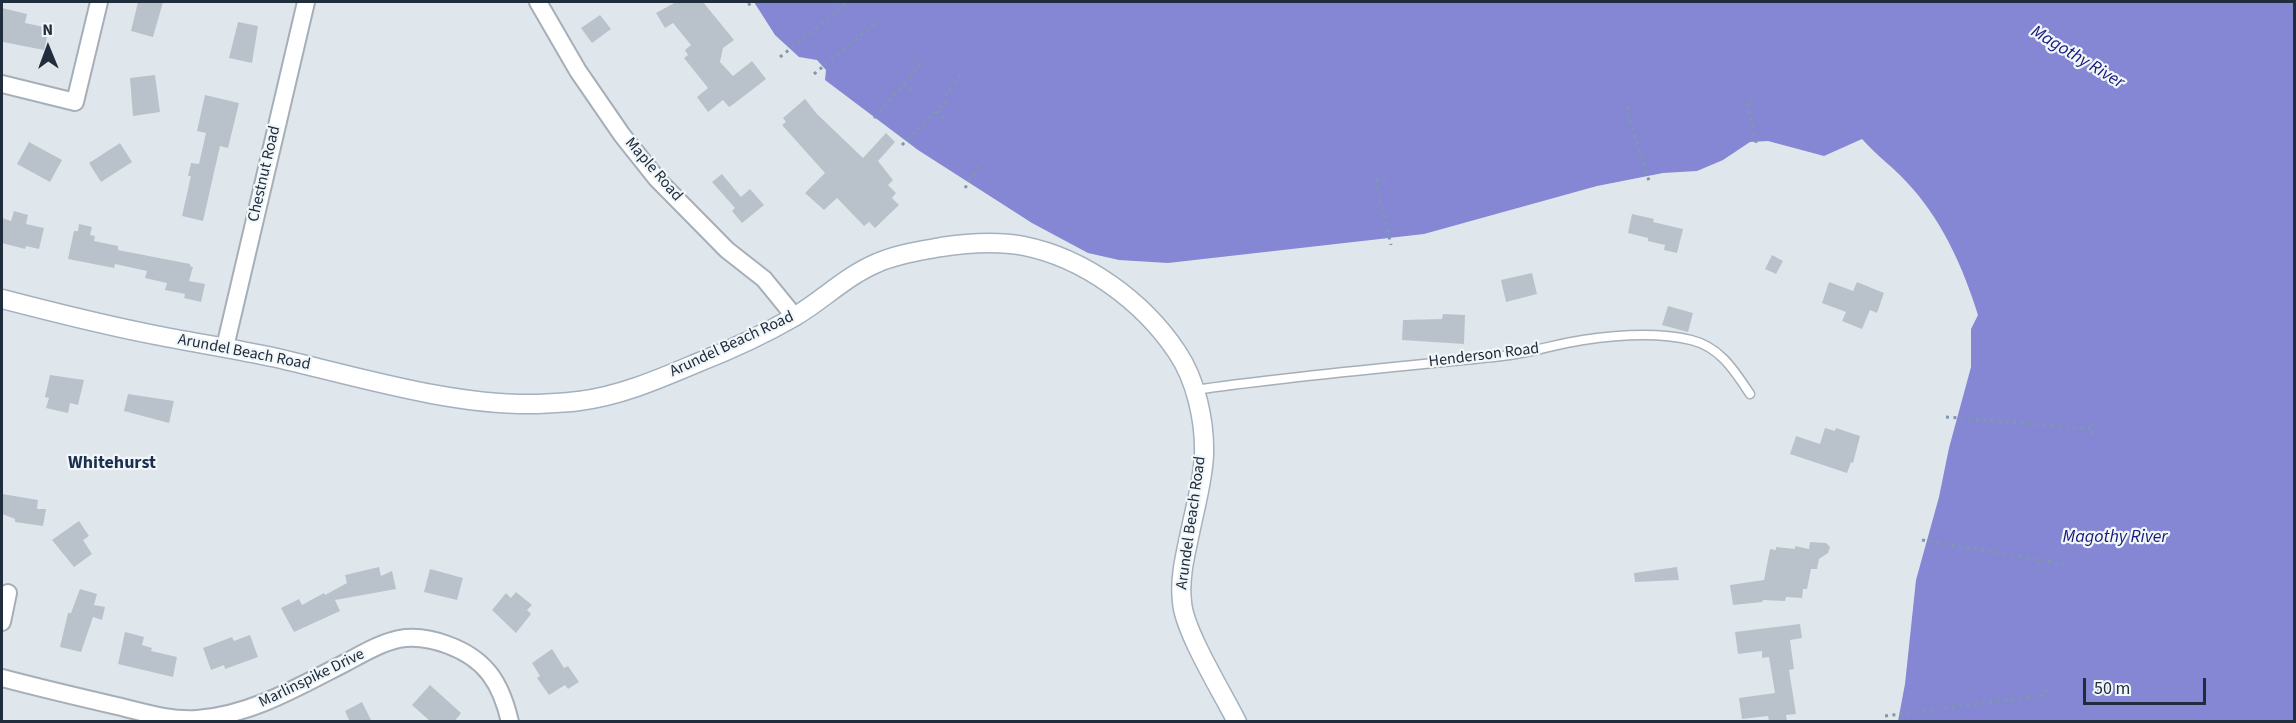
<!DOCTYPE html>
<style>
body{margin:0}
#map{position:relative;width:2296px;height:723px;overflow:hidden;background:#e0e7ec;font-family:"Source Sans 3",sans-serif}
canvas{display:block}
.frame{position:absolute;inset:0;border:3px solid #202d3d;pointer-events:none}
.north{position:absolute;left:18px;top:18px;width:60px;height:60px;-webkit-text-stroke:4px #f1f6f8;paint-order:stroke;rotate:359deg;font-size:16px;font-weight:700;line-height:24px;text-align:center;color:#202d3d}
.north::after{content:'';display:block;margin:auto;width:21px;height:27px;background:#202d3d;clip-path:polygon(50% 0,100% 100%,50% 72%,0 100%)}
.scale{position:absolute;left:2083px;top:678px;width:123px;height:27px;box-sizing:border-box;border:3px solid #202d3d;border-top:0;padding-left:8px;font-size:18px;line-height:21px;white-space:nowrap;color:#202d3d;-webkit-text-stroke:4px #f1f6f8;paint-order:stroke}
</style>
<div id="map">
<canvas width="2296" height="723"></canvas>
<div class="frame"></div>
<div class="north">N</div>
<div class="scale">50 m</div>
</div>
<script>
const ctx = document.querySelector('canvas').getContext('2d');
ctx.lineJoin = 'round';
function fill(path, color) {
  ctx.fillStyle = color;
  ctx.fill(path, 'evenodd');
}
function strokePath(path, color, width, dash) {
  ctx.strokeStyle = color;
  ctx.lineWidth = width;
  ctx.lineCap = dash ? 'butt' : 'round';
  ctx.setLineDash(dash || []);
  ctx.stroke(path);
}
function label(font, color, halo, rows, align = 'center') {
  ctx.font = font + ' "Source Sans 3",sans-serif';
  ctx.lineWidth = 4.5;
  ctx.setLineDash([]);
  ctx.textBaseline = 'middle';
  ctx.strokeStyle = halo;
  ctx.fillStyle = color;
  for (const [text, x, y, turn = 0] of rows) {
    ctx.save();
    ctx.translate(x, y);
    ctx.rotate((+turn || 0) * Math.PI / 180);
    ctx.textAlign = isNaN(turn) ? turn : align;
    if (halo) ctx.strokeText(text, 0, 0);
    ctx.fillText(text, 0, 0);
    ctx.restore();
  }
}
fill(new Path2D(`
 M754 2H2294V721H1898L1905 684 1916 580 1939 497 1949 448 1971 367V329L1978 315C1964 270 1944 224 1912 188 1897 170 1878 157 1862 139L1824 156 1768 141 1750 142 1723 160 1697 171 1663 173 1597 186 1424 234 1168 263 1119 260 1088 253 1032 223 918 150 825 80 826 70 817 60 799 57 775 35Z`), '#8586d4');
fill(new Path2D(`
 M138 2H163L153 37 131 31Z
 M676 2H703L734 40 723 48 720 62 733 76 752 61 766 79 735 103 729 107 723 100 708 112 697 97 708 88 684 58 688 55 685 50 691 45 673 23 665 28 656 13Z
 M2 8 27 14 25 23 49 28 44 50 3 42Z
 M600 15 611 29 592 43 581 28Z
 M238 22 258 26 252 63 229 58Z
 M155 75 160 112 133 116 130 78Z
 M205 95 239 103 228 148 220 146 203 221 182 216 191 176H188L191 163 199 164 206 133 197 131Z
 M805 99 817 114 863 158 886 133 895 142 878 161 893 180 888 185 896 193 892 198 899 205 875 228 869 222 864 226 837 198 824 210 805 193 825 173 782 125 786 122 783 118Z
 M29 142 62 160 50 182 17 164Z
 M120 143 132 162 101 182 89 163Z
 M722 174 741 197 750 189 764 205 742 223 732 211 735 208 712 182Z
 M14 211 28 215 26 224 44 228 39 249 26 246 25 249 2 243V218L11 221Z
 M1632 214 1654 219 1653 222 1683 229 1677 253 1664 250 1665 245 1648 241V238L1628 233Z
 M79 224 92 227 90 235 95 236 94 241 118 246V250L190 264V266L193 267 189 281 205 284 201 302 184 298 185 294 165 290 167 283 145 278 147 271 115 264 114 268 68 259 74 231H78Z
 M1772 255 1783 261 1776 274 1765 269Z
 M1532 273 1537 294 1506 302 1501 280Z
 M1829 282 1853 291 1857 282 1884 293 1877 313 1870 310 1862 329 1842 321 1846 312 1822 303Z
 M1668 306 1693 313 1688 332 1662 325Z
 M1443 314 1465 315 1464 344 1402 340 1403 320 1442 319Z
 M50 375 84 380 78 405 70 403 68 413 46 408 49 398 45 397Z
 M128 394 174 401 169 423 124 411Z
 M1825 428 1835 431 1836 428 1860 436 1853 463 1851 462 1847 473 1790 454 1796 436 1820 444Z
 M2 494 38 500 37 509H46L43 526 15 522V519L2 514Z
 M79 521 89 536 83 540 92 554 74 567 52 540Z
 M1810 542 1826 543 1830 547 1828 553 1819 559 1817 569H1811L1807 589H1803L1802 598 1786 597 1785 601 1763 600 1762 602 1733 605 1730 585 1764 580 1770 549 1776 550V547L1795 549V546L1809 549Z
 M379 567 381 576 392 571 396 589 335 600 340 611 294 632 281 608 299 599 302 605 324 593 325 595 347 583 345 575Z
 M1677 567 1679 580 1635 582 1634 573Z
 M430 569 463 578 457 600 424 592Z
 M80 589 97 594 94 605 105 607 102 620 93 617 81 652 60 647 68 613H71Z
 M516 592 532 605 527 610 531 614 516 633 492 610 506 593 511 598Z
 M1800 624 1802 638 1790 640 1794 669 1789 670 1796 714 1786 715 1787 722H1769L1768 716 1742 719 1739 698 1775 693 1769 657 1762 658V651L1738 654 1735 632Z
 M125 632 144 637 142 645 152 648 151 651 177 657 173 677 118 664Z
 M250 635 258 657 225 669 224 665 211 670 203 648 232 637 234 641Z
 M552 649 564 668 568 666 579 682 568 689 565 685 549 695 537 678 540 676 532 663Z
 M430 685 461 713 454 722H431L412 705Z
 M362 702 372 722H350L345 711Z`), '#b9c2ca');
const lane = new Path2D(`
 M1195 390C1297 375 1400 367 1502 356 1529 353 1556 344 1583 340 1617 335 1657 332 1691 340 1720 347 1734 370 1750 394`);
const street = new Path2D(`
 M538 2 578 71 622 135 657 179 727 250 764 279 795 317
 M2 84 75 102 99 2
 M225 347 306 2
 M2 622 8 593
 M2 678C40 688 78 697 117 706 142 712 170 721 197 719 251 715 298 687 345 663 362 654 380 643 399 639 415 636 432 639 448 645 486 659 501 683 510 722`);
const secondary = new Path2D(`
 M2 299C52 312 103 325 155 335 196 343 236 349 277 358 359 377 453 406 537 404 551 403 565 403 579 401 620 396 659 379 697 363 730 350 763 335 794 317 823 300 846 276 877 263 897 254 920 251 941 247 968 243 997 241 1024 246 1084 258 1143 301 1177 352 1196 380 1205 421 1204 455 1203 479 1196 504 1191 528 1186 552 1179 577 1182 602 1184 631 1222 692 1237 722`);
strokePath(lane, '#a6afb8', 11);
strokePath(street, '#a6afb8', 20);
strokePath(secondary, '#a4b1be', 21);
strokePath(new Path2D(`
 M748 5 753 2
 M780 57 845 5 842 2
 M814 74 878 21
 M903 84 912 91
 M1753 101 1747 102 1757 146
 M1629 108 1626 109 1650 184
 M937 111 947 121
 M874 118 921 64 911 55
 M902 145 945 103 947 92 963 72
 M1386 178 1376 181 1391 245
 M965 188 982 162
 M1946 417 2093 429
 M2092 434 2093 424
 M1922 540 2064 564
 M2037 572 2039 560
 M1885 716 2046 695V689`), '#7f97b1', 3, [3, 4.5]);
strokePath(lane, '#fff', 8);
strokePath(street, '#fff', 16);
strokePath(secondary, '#fff', 18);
label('16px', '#202d3d', '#f1f6f8', [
 ["Maple Road",653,170,49],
 ["Chestnut Road",265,174,-77],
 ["Arundel Beach Road",732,345,-25],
 ["Arundel Beach Road",244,353,11],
 ["Henderson Road",1484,356,-7],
 ["Arundel Beach Road",1192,523,-82],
 ["Marlinspike Drive",312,679,-26]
]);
label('italic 18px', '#18177c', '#f1f6f8', [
 ["Magothy River",2077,58,31],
 ["Magothy River",2115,538]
]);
label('bold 18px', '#1b3050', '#f1f6f8', [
 ["Whitehurst",112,464]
]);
</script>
